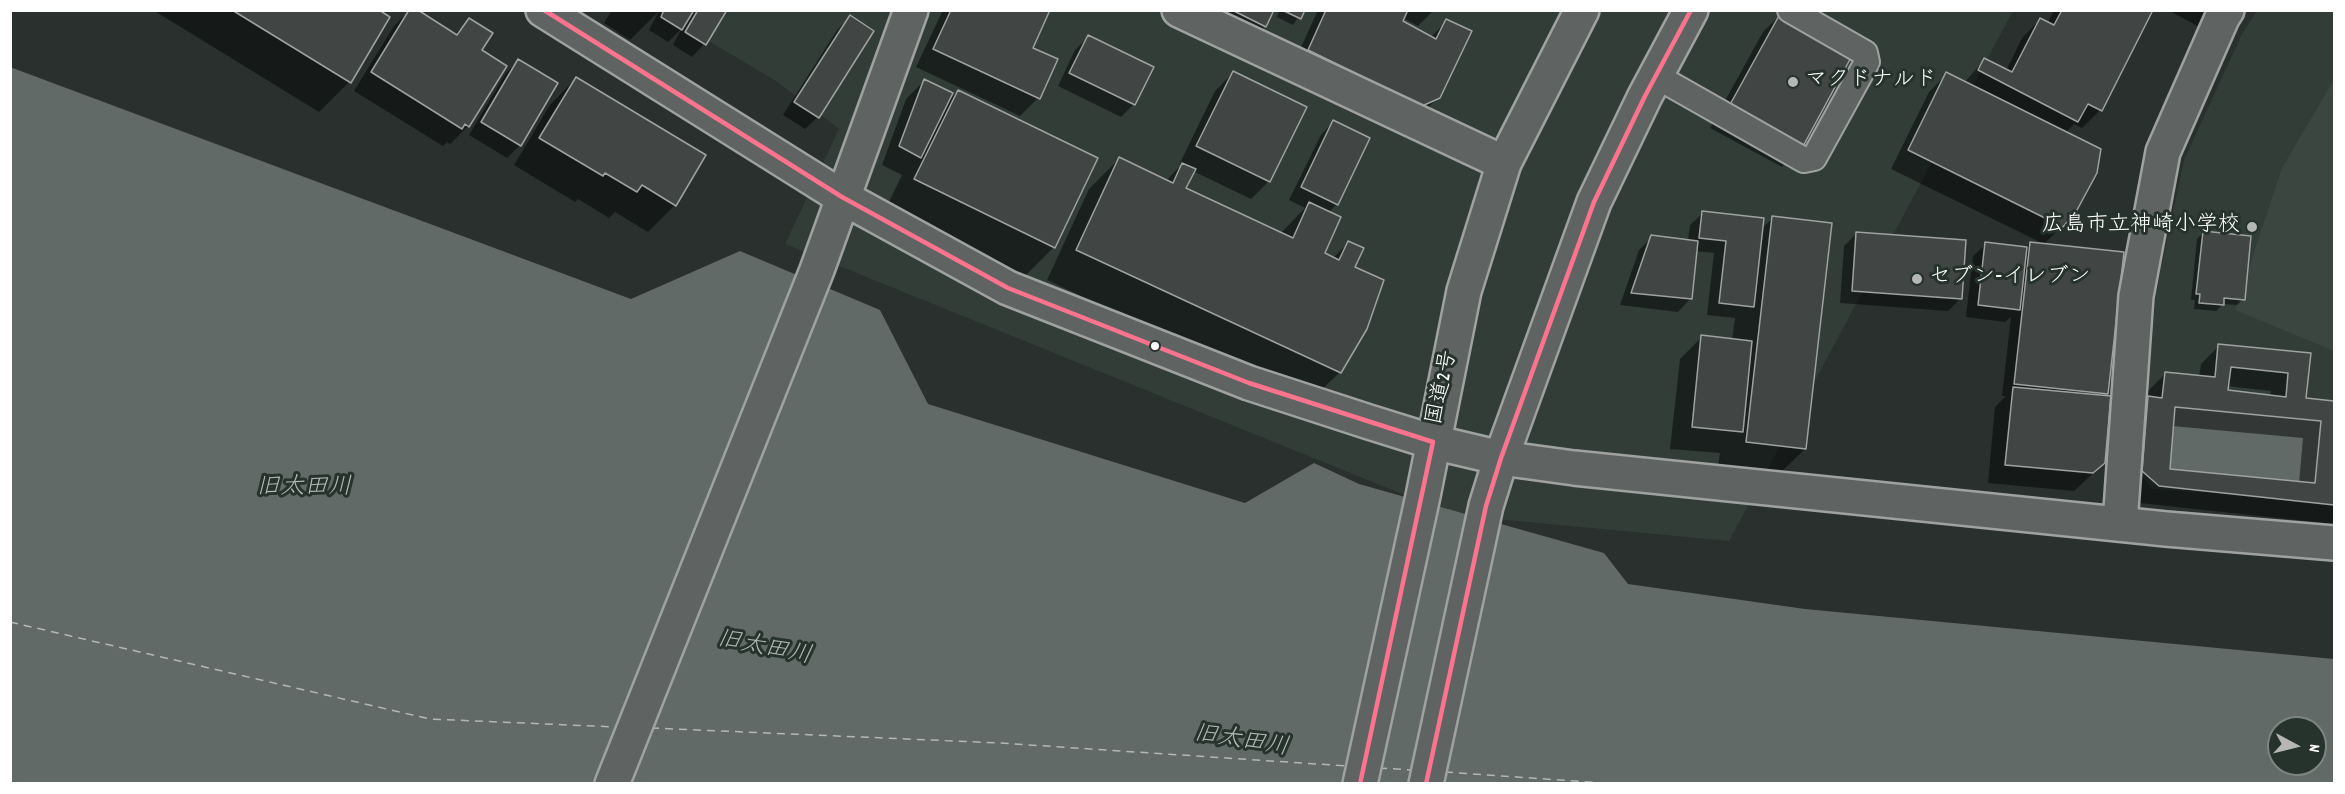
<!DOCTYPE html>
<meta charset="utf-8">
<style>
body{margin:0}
#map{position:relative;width:2345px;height:794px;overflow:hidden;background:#29302d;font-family:Dekko,sans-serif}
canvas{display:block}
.frame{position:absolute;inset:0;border:12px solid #fff;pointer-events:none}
.north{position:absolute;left:2267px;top:716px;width:60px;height:60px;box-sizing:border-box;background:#26332d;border:2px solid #7d8581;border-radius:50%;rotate:97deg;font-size:16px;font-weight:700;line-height:24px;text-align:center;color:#fff}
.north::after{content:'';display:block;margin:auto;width:21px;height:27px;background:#b4b7b6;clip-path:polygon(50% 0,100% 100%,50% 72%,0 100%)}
</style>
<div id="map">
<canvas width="2345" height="794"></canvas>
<div class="frame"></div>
<div class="north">N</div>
</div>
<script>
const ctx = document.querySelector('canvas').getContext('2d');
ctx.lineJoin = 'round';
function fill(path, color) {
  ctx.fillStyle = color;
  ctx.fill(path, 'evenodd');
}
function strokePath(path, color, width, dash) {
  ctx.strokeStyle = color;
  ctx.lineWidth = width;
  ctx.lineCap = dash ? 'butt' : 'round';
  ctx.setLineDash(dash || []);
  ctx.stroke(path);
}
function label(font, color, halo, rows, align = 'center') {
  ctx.font = font + ' Dekko,"Klee One",sans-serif';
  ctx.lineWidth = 6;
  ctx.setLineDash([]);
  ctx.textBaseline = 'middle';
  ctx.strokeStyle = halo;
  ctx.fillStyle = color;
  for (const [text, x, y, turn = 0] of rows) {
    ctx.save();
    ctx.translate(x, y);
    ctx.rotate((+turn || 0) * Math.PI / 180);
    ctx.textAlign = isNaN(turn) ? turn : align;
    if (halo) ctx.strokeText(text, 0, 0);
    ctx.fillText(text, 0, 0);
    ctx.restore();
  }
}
fill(new Path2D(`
 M658 11H2013L1729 541 1454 515 785 244 839 129 776 81Z
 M2257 11H2334V502L2152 489 2140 474 2156 293 2184 160 2242 34Z`), '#323d38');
fill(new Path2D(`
 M2334 80V351L2235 310 2282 168Z`), '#3b4641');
fill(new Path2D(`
 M10 67 631 299 740 251 880 310 928 404 1245 503 1314 463 1359 484 1604 553 1628 584 1805 609 2334 659V783H11ZM2279 728H2315V764H2279Z
 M2175 407 2321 421 2315 483 2170 469Z`), '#616a66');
fill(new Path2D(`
 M153 10H377L388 18 349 82 319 112Z
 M410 10 454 35 469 20 480 51 468 126 450 144 447 142 443 146 354 91 394 26Z
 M612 10H725L704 44 692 57 673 45 682 28 668 42 649 30 659 11 630 40 604 23Z
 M943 10H1049L1031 49 1038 98 1020 116 916 67Z
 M1176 10H1272L1265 26 1247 44Z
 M1280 10H1303L1293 25 1277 17Z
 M1318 10H1434L1418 26 1403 18 1401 22 1430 38 1447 21 1439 97 1420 115 1291 69Z
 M2054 10H2152L2100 110 2082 128 2074 124 2065 133 2062 226 2044 244 1891 169 1929 92 1947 74 1964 83 1984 60 2006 71 2022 38 2040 20 2047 24Z
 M2168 10H2219L2203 29Z
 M1781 14 1800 149 1782 167 1710 128 1763 32Z
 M850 17 818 117 805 129 783 115 837 30Z
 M1088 37 1134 104 1121 117 1058 86 1075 50Z
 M518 61 520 145 507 158 469 135 506 73Z
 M1233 73 1269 181 1251 199 1193 171 1184 189 1280 234 1305 208 1289 200 1321 135 1333 122 1337 204 1328 213 1323 253 1333 258 1348 243 1340 372 1309 402 1047 280 1089 189 1119 159 1166 181 1181 165H1179L1215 91Z
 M576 78 675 205 648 232 615 212 609 218 578 199 575 202 514 165 550 105Z
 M924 81 947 102 958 91 1054 247 1023 278 885 210 902 175 882 165 906 99Z
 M1703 213 1761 229 1773 218 1805 449 1775 478 1717 472 1720 453 1670 449 1680 359 1702 337 1732 340 1735 318 1707 315 1714 253 1695 251 1690 299 1678 312 1620 305 1639 250 1652 237 1688 241 1690 225Z
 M1857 233 1960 299 1948 311 1840 303 1844 246Z
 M2203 233 2243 299 2237 305 2223 304 2216 311 2194 309 2195 300H2191L2197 239Z
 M2030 243 2107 393 2103 397 2104 463 2074 491 1988 483 1995 407 2006 396H2002L2011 317 2005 322 1966 317 1973 256 1986 244 2025 248Z
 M2219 346 2309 354 2304 399 2334 402V524L2140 503 2124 489 2131 416 2146 400 2147 392 2165 374 2199 377 2201 364ZM2227 386 2271 391 2270 396 2226 392ZM2172 426 2303 438 2299 483 2168 471Z`), '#0007');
strokePath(new Path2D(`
 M10 622 430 719 616 727
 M651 728 1000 743 1347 766
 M1379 768 1413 770
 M1445 772 1617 784`), '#b3b8b6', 1.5, [8, 6]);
const building = new Path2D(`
 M232 10H379L390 17 351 83Z
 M409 10H418L457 35 469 18 493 33 482 50 507 66 469 127 465 124 462 129 371 72Z
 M664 10H694L682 30 661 17Z
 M698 10H727L706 45 685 32Z
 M951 10H1050L1033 48 1058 59 1040 99 933 49Z
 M1232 10H1274L1266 27Z
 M1282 10H1305L1301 19Z
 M1326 10H1408L1403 21 1436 39 1446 19 1472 31 1440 98 1422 106 1308 50Z
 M2062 10H2153L2102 111 2088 104 2078 122 1978 70 1984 58 2012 72 2040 18 2054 25Z
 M1781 12 1854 52 1801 150 1727 110Z
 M850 15 874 31 819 118 794 102Z
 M1088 35 1154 67 1135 105 1069 73Z
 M518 59 558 83 521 146 481 122Z
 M1233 71 1307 107 1270 182 1196 146Z
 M1946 72 2101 149 2097 173 2077 210 2063 227 1908 150Z
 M576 77 706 155 676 206 642 185 637 192 605 173 603 176 539 138Z
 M924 79 953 93 921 158 899 146Z
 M958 90 1098 158 1055 248 914 179Z
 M1333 120 1370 138 1338 205 1301 187Z
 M1119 157 1173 183 1182 163 1196 169 1186 188 1293 238 1309 202 1341 217 1325 253 1339 260 1348 241 1364 248 1355 267 1384 280 1367 329 1341 373 1076 250Z
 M1702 211 1764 218 1754 307 1719 303 1726 241 1699 238Z
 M1772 216 1832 223 1806 449 1746 442Z
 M2203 231 2251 236 2245 300 2224 298V305L2199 303 2200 294H2196Z
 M1856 232 1966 240 1962 299 1852 291Z
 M1651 235 1698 241 1692 299 1631 293Z
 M1985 242 2027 247 2020 310 1978 305Z
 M2030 242 2124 252 2108 394 2014 384Z
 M1701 335 1752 341 1743 432 1692 427Z
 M2218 344 2311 353 2306 398 2334 401V505L2159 486 2142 471 2148 396 2162 398 2165 372 2215 377ZM2231 367 2288 373 2286 397 2228 390ZM2175 407 2321 421 2315 483 2170 469Z
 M2013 387 2111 396 2105 463 2093 473 2005 465Z`);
fill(building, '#414644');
strokePath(building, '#9fa2a0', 1.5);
const service = new Path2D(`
 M1656 76 1804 160 1814 158 1867 62 1865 53 1790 10`);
const minor = new Path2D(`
 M1179 10 1504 163
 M2120 524 2136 296 2163 152 2222 18 2227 10`);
const tertiary = new Path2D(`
 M543 10 842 197 1008 288 1249 383 1369 422 1433 442 1501 458 1574 468 2166 529 2334 543
 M612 784 817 270 911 10`);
const trunk = new Path2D(`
 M1360 784 1423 496 1464 291 1504 163 1582 10
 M1426 784 1486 506 1501 458 1594 202 1645 96 1691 10`);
strokePath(service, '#9fa2a0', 28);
strokePath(minor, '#9fa2a0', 38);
strokePath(tertiary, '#9fa2a0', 38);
strokePath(trunk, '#9fa2a0', 38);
strokePath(service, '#5f6362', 24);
strokePath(minor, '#5f6362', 33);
strokePath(tertiary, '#5f6362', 33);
strokePath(trunk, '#5f6362', 33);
strokePath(new Path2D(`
 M544 10 842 197 1008 288 1249 383 1433 442
 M1360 784 1433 442
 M1426 784 1486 506 1501 458 1594 202 1645 96 1691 10`), '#fc738d', 4.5);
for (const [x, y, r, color] of [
 [1793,82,6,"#b4b7b6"],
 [2252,227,6,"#b4b7b6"],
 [1917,279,6,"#b4b7b6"],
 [1155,346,5,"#fff"]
]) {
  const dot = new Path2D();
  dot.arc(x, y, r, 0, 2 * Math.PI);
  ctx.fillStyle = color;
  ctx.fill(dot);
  strokePath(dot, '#26332d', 2);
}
label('22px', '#fff', '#26332d', [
 ["マクドナルド",1805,82],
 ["広島市立神崎小学校",2240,227,"right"],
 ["セブン-イレブン",1929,279]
], 'left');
label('22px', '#fff', '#26332d', [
 ["国道2号",1444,388,-78]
]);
label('italic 24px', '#b3b8b6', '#26332d', [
 ["旧太田川",304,490],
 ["旧太田川",764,650,11],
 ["旧太田川",1241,743,9]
]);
</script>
